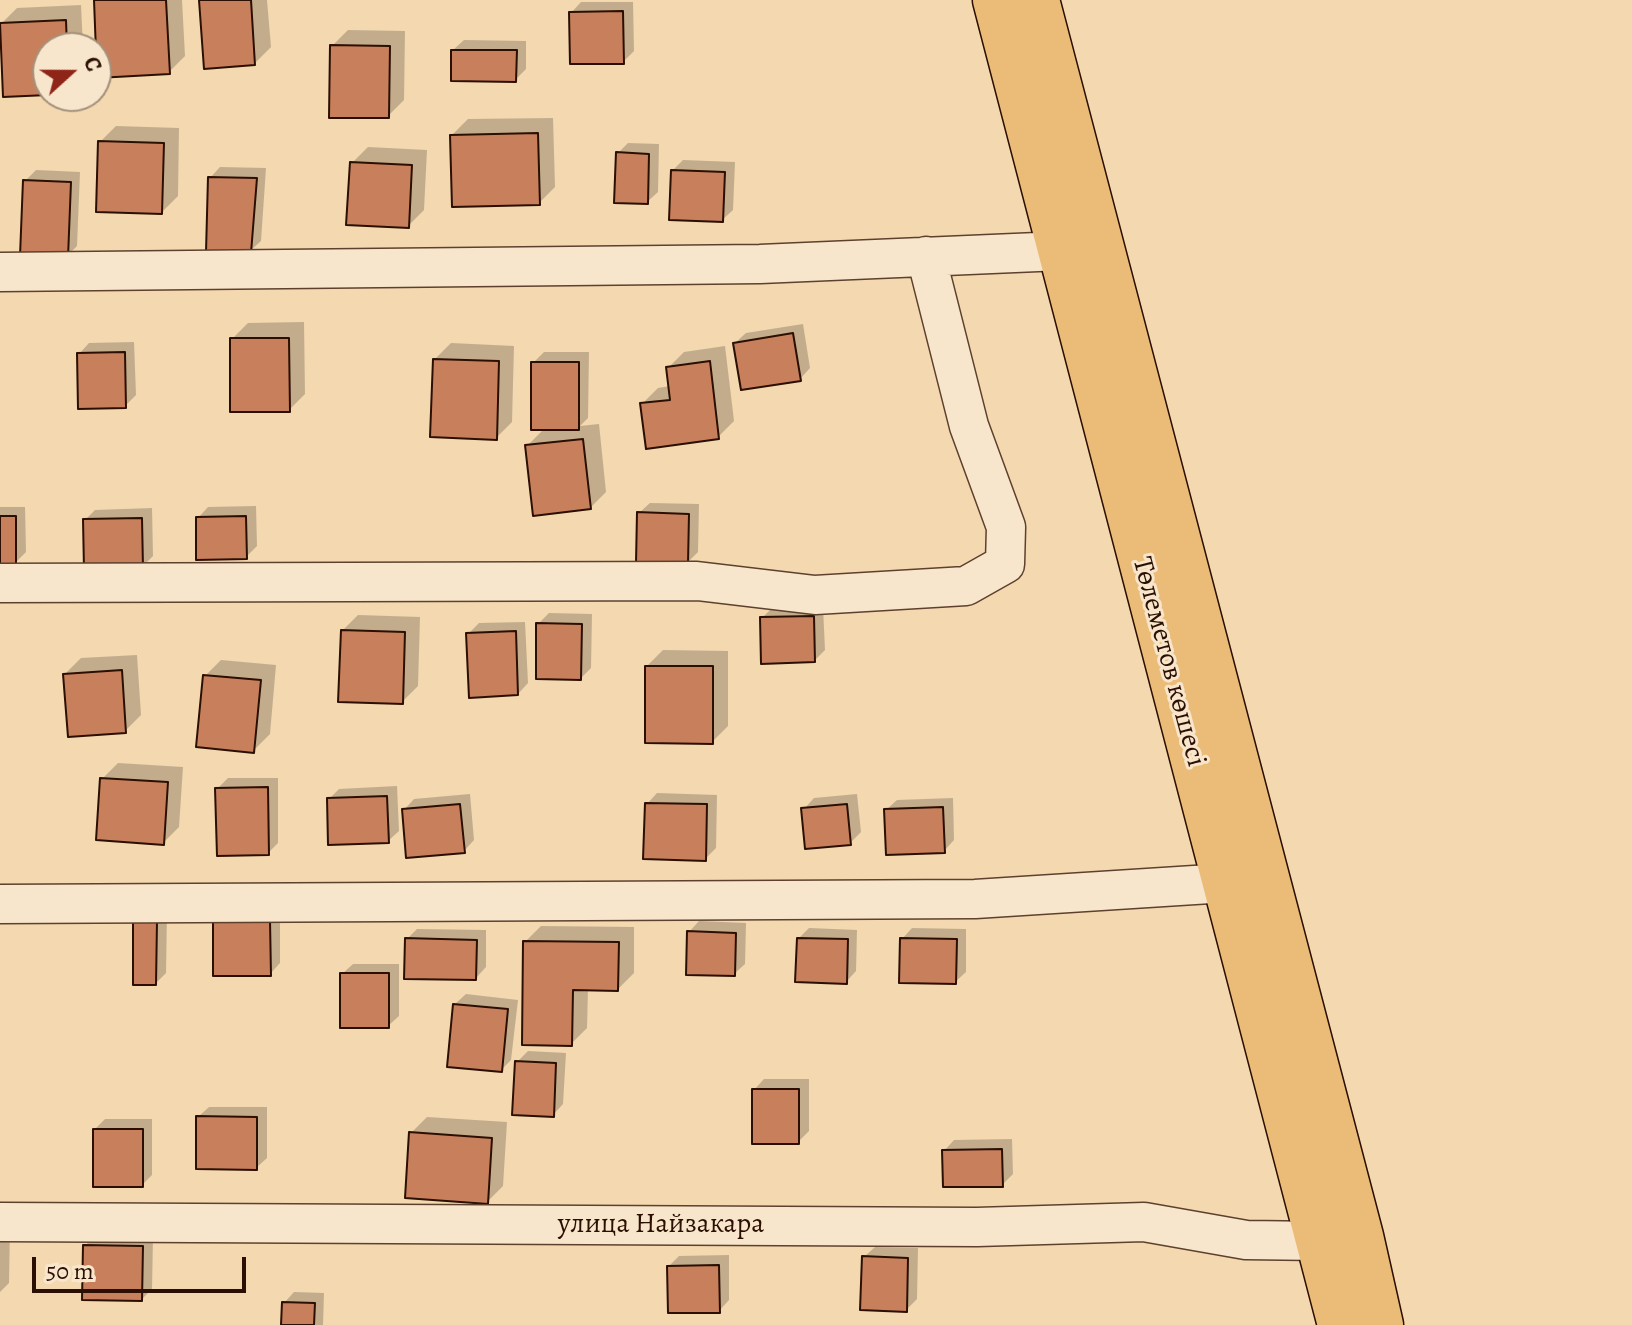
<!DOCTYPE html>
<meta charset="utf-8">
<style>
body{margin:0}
#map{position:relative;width:1632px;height:1325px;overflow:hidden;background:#f3d8b0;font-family:Alegreya,serif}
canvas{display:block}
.north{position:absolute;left:32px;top:32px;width:80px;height:80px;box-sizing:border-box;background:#f7e6cc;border:2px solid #a5907b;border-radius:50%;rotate:69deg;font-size:22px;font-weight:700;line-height:32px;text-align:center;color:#2b0f02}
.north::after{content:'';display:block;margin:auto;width:28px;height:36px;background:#8f2418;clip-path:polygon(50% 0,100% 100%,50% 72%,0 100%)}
.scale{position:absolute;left:32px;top:1257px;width:214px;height:36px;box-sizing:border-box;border:4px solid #2b0f02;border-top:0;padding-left:10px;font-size:24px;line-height:28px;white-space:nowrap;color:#2b0f02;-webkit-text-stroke:6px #f7e6cc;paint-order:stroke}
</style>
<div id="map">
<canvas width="1632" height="1325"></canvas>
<div class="north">С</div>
<div class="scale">50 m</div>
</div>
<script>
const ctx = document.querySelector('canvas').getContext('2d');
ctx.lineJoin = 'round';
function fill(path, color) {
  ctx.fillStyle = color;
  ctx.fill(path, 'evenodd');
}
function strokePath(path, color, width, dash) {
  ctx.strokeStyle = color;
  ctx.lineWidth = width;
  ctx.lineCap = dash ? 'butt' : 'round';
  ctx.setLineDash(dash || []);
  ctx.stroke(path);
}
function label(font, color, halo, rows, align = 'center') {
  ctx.font = font + ' Alegreya,serif';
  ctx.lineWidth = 6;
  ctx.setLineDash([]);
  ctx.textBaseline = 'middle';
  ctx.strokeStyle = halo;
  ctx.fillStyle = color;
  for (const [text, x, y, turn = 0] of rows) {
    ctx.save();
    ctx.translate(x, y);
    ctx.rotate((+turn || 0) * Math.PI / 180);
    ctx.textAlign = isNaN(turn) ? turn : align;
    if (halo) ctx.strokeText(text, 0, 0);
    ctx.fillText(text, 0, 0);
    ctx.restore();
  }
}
fill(new Path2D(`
 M96 0H182L185 56 169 72Z
 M201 0H267L271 47 255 63Z
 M581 2H633L634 51 623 62 571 13Z
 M81 5 83 48H48V93L1 24 17 8Z
 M348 30 405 31 404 100 388 116 332 46Z
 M464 40 526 41V69L515 80 453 50Z
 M553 118 555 187 539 203 452 135 468 119Z
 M116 126 179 128 178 196 162 212 100 142Z
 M628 143 659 144 658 192 647 202 618 153Z
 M368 147 427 150 424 210 408 226 352 163Z
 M683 160 735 162 733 210 722 220 673 170Z
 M220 167 266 168 261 241 250 251 210 178Z
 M36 170 80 172 77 246 67 256 25 181Z
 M304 322 305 394 289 410 232 339 248 323Z
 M803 324 810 368 800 379 735 343 746 333Z
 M134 342 136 395 125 406 79 354 89 343Z
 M451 343 514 346 512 422 496 438 435 359Z
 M725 346 734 421 718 437 642 404 658 388 670 386 668 368 684 352Z
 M544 352H589L588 418 580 426 599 424 606 492 590 508 527 446 545 428 533 363Z
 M650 503 699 504 698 552 688 562 639 513Z
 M256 506 257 546 246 557 198 518 208 507Z
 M0 507H25L26 552 15 563H0Z
 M152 508 153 556 143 566 85 520 95 510Z
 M823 607 825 650 815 660 762 618 772 608Z
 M549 613 592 614 591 668 581 678 538 624Z
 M358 615 420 617 418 686 402 702 342 631Z
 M525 622 528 683 518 694 468 634 479 623Z
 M663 650 728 651V726L712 742 647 666Z
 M137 655 141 715 125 731 65 674 81 658Z
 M221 660 276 665 270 734 254 750 205 676Z
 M118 763 183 767 179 827 163 843 102 779Z
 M228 778H278V843L268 853 217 789Z
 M397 786 399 831 388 841 329 799 339 789Z
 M657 793 717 795 716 848 705 859 647 804Z
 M470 794 474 840 464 851 404 810 414 799Z
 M857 794 861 832 850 843 804 809 814 798Z
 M953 798 954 840 944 851 886 810 897 800Z
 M280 910V963L270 974H215Z
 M167 911 166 973 156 983 135 922Z
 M699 921 746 923 745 964 734 974 689 932Z
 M541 926 634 927V973L618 989 588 988 587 1028 571 1044 525 942Z
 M809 928 857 930 856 971 846 982 799 938Z
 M912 928 966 929V972L955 982 902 939Z
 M417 929 486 930V967L476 978 407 939Z
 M353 964H399V1016L388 1026 342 974Z
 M466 994 518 1000 511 1060 501 1070 455 1004Z
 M528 1051 566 1053 563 1104 553 1115 517 1062Z
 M764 1079H809V1131L798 1142 754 1090Z
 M209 1107H267V1158L256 1168 198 1117Z
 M427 1117 507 1122 503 1186 487 1202 411 1133Z
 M105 1119H152V1175L142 1185 95 1129Z
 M1012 1139 1013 1174 1002 1185 944 1151 954 1140Z
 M0 1226H10L9 1283 0 1292Z
 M95 1235 153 1237 152 1289 142 1299 85 1246Z
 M875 1247 918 1248 917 1299 906 1310 864 1257Z
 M729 1255V1300L719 1311 669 1266 679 1256Z
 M294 1292 324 1293 323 1325H283L284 1303Z`), '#0003');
const building = new Path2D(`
 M94 0H166L170 74 97 78Z
 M199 0H251L255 65 204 69Z
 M623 11 624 64H570L569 12Z
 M66 20 67 48H48V95L3 97 0 23Z
 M330 45 390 46 389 118H329Z
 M451 50H517L516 82 451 81Z
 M538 133 540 205 452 207 450 135Z
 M98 141 164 143 162 214 96 212Z
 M616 152 649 154 648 204 614 203Z
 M350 162 412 165 409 228 346 225Z
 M671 170 725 172 723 222 669 220Z
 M208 177 257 178 251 253 206 252Z
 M23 180 71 182 68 258 20 256Z
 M793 333 801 381 741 390 733 343Z
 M230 338H289L290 412H230Z
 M125 352 126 408 78 409 77 353Z
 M433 359 499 361 497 440 430 437Z
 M710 361 719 439 646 449 640 403 670 400 666 367Z
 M531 362H579V430H531Z
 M583 439 591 509 533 516 525 445Z
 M637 512 689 514 688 564 636 563Z
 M0 516H16V565H0Z
 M246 516 247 559 196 560V517Z
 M142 518 143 568 84 570 83 519Z
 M814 616 815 662 761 664 760 617Z
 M536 623 582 624 581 680 536 679Z
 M341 630 405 632 403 704 338 702Z
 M516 631 518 695 469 698 466 633Z
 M645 666H713V744L645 743Z
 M122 670 126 733 68 737 63 674Z
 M203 675 261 680 254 753 196 747Z
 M100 778 168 782 164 845 96 840Z
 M268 787 269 855 217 856 215 788Z
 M387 796 389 843 328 845 327 798Z
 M645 803 707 804 706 861 643 859Z
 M460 804 465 853 406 858 402 809Z
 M847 804 851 845 805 849 801 808Z
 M943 807 945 853 886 855 884 809Z
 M213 920H270L271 976H213Z
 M133 921H157L156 985H133Z
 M687 931 736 933 735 976 686 975Z
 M405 938 477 940 476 980 404 979Z
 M797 938 848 939 847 984 795 982Z
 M900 938 957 939 956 984 899 983Z
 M523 941 619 942 618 991 573 990 572 1046 522 1045Z
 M340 973H389V1028H340Z
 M453 1004 508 1009 502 1072 447 1067Z
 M515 1061 556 1063 554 1117 512 1115Z
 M752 1089H799V1144H752Z
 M196 1116 257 1117V1170L196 1169Z
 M93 1129H143V1187H93Z
 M409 1132 492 1138 488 1204 405 1198Z
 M1002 1149 1003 1187H943L942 1150Z
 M83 1245 143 1246 142 1301 82 1300Z
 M862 1256 908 1258 907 1312 860 1310Z
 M719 1265 720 1313H668L667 1266Z
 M282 1302 315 1303 314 1325H281Z`);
fill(building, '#c87f5c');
strokePath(building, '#2b0f02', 2);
const minor = new Path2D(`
 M0 272 760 264 1061 251
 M0 583 697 581 815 595 966 586 1005 564 1006 527 969 426 926 256
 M0 904 975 899 1226 883
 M0 1222 977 1227 1144 1222 1246 1240 1321 1241`);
const major = new Path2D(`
 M995 0 1340 1325
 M1037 0 1361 1236 1381 1325`);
strokePath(minor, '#5d412e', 41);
strokePath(major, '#2b0f02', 47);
strokePath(minor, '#f7e6cc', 38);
strokePath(major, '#eabc78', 44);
label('28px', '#2b0f02', '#f7e6cc', [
 ["Төлеметов көшесі",1168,662,75],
 ["улица Найзакара",661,1225]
]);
</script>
